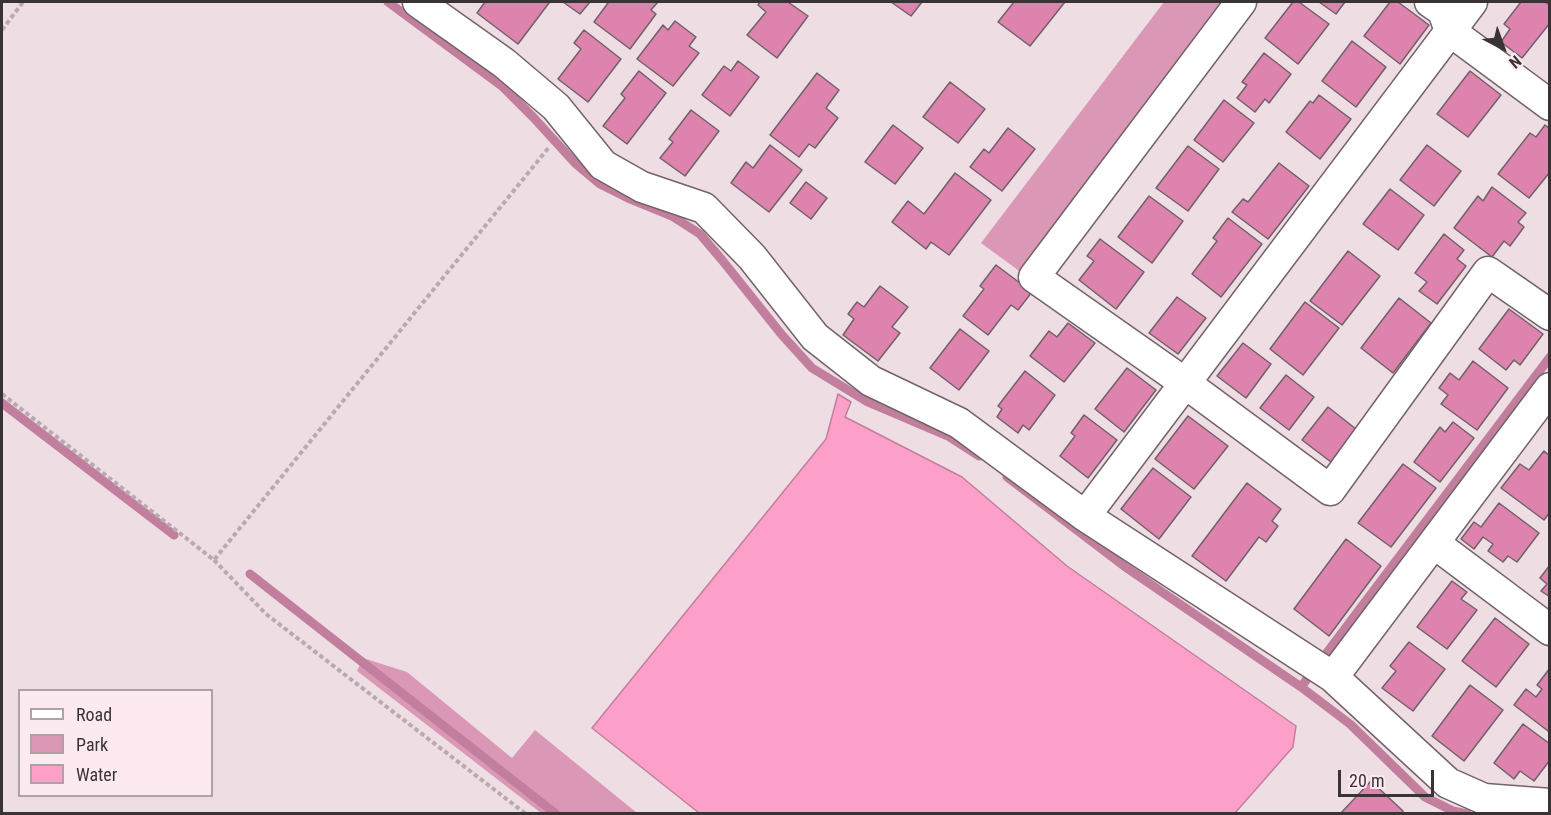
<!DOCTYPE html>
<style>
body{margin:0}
#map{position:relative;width:1551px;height:815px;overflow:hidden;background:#efdde4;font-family:"Roboto Condensed",sans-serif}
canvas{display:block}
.frame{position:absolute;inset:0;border:3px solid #3a3336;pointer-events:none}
.legend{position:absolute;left:18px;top:689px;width:195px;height:108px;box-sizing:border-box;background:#fdeaf1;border:2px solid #afa1a6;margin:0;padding:8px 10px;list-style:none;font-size:18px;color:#3a3336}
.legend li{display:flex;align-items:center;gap:12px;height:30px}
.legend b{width:30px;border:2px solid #afa1a6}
.north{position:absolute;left:1473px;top:18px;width:60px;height:60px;-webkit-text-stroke:4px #fdeaf1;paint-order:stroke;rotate:139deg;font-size:16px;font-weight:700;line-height:24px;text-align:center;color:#3a3336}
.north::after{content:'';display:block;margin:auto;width:21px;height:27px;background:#3a3336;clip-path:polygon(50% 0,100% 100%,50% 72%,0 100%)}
.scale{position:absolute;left:1338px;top:770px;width:96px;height:27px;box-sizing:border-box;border:3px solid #3a3336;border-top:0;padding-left:8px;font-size:18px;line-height:21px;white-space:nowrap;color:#3a3336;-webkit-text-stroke:4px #fdeaf1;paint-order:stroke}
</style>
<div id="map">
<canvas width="1551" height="815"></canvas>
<div class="frame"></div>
<ul class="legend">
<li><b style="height:8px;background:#fff"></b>Road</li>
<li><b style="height:16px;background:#db98b6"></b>Park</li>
<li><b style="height:16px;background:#fca0c9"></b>Water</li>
</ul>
<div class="north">N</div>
<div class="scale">20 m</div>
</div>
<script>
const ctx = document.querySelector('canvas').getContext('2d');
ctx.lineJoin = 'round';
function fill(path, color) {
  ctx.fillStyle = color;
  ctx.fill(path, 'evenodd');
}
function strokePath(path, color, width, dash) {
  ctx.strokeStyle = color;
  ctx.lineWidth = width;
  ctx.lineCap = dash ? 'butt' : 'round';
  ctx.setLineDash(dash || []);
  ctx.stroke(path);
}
fill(new Path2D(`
 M1164 2H1226L1022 273 981 243Z
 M363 658 407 672 512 758 535 730 637 813H541L357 671Z`), '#db98b6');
const water = new Path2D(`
 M838 394 851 402 845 417 962 477 1067 566 1296 726 1293 747 1235 813H699L592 728 826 439Z`);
fill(water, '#fca0c9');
strokePath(water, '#c27f9d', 1.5);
strokePath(new Path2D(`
 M388 2 503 87 533 117 575 163 600 184 628 198 672 216 700 234 722 260 782 335 812 368 866 401 948 436 979 456
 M2 403 174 535
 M1007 477 1124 566 1301 687 1350 724 1425 797 1453 811 1467 814
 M250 574 556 814
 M1301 687 1550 357`), '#c27f9d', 9);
const building = new Path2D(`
 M485 2H546L549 3 518 44 477 13Z
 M563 2H590L580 14Z
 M605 2H658L651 10 656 14 630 49 594 22 608 3Z
 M760 2H788L808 16 777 58 747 35 766 12 758 5Z
 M891 2H922L911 16Z
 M1014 2H1065L1030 46 998 22Z
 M1293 2H1299L1329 24 1298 64 1265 38Z
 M1319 2H1345L1336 14Z
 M1390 2H1398L1429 25 1400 64 1364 36Z
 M1521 2H1545L1550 5V23L1522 58 1501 42 1510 29 1504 24Z
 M675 21 696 37 689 46 699 53 673 86 637 59 663 25 668 30Z
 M584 30 621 59 588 102 558 79 581 49 574 43Z
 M1352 41 1386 67 1356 107 1322 81Z
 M1264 53 1291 74 1269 103 1265 99 1255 112 1237 98 1247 85 1242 82Z
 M738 61 759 77 730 116 702 95 724 66 731 71Z
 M639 71 666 93 627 144 603 126 625 98 621 94Z
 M1470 71 1501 95 1468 137 1437 114Z
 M817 73 839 90 826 108 838 118 815 148 809 144 799 157 770 135Z
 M950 82 985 109 958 143 923 117Z
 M1319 95 1351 119 1320 159 1286 132 1310 101 1313 103Z
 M1224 100 1254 123 1223 162 1194 140Z
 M691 110 719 131 685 176 660 158 673 142 669 139Z
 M893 125 923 148 895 184 865 162Z
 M1545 125 1550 129V172L1529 198 1498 174 1530 133 1536 137Z
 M1008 128 1035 149 1002 191 970 167 984 149 989 153Z
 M770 145 802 170 769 212 731 183 746 162 753 168Z
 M1427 145 1461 171 1434 206 1400 180Z
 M1188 146 1219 169 1188 211 1156 188Z
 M1279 163 1309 186 1268 239 1232 212 1243 199 1248 202Z
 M955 173 991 200 949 255 931 242 926 249 892 222 908 201 924 214Z
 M806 182 827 198 811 219 790 203Z
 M1492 187 1526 213 1518 222 1524 227 1510 246 1504 241 1492 257 1454 228 1478 196 1483 201Z
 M1390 189 1424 215 1398 250 1363 224Z
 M1149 196 1183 221 1152 263 1118 237Z
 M1228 218 1262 244 1221 297 1192 274 1217 241 1213 238Z
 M1444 234 1464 250 1457 259 1466 266 1437 304 1419 291 1427 282 1415 273Z
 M1100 239 1144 272 1116 309 1079 280 1094 261 1087 256Z
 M1348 251 1380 276 1342 325 1310 301Z
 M996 265 1032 292 1018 310 1011 305 988 335 963 316 984 289 980 286Z
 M880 286 908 307 892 327 900 333 878 361 843 335 854 319 848 314 857 302 864 307Z
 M1177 297 1206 318 1178 354 1149 333Z
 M1399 298 1431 323 1393 373 1361 348Z
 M1305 302 1339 328 1303 375 1270 349Z
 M1509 309 1543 334 1520 365 1514 360 1506 370 1479 349Z
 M1068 323 1095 343 1064 382 1030 356 1049 331 1057 337Z
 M960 329 989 351 959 390 930 368Z
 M1243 343 1271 364 1246 398 1217 376Z
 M1473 361 1508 388 1477 430 1441 404 1448 395 1439 388 1450 373 1459 380Z
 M1127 368 1156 390 1124 432 1095 409Z
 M1025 371 1055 395 1029 430 1023 425 1018 433 997 417 1002 409 998 406Z
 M1286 375 1314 397 1289 430 1260 408Z
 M1328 407 1356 429 1331 462 1302 440Z
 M1084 415 1117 440 1088 478 1060 456 1075 436 1071 433Z
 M1188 416 1228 446 1194 489 1155 459Z
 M1453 422 1474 438 1440 482 1414 462 1440 427 1445 432Z
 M1544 451 1550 456V512L1544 520 1501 488 1520 464 1529 470Z
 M1403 464 1436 488 1391 547 1358 523Z
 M1153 468 1191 497 1159 539 1121 509Z
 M1247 483 1281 509 1272 521 1278 526 1266 542 1259 537 1226 581 1192 556Z
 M1499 503 1539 533 1517 562 1508 556 1503 562 1488 551 1493 544 1483 537 1474 549 1461 539 1474 522 1481 527Z
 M1346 539 1381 566 1329 636 1294 609Z
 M1550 565V597L1541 591 1547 584 1540 578Z
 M1452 581 1467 592 1461 599 1477 610 1447 649 1417 627Z
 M1495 618 1529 644 1496 687 1462 661Z
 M1409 642 1445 669 1413 711 1382 688 1396 671 1390 666Z
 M1550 668V729L1548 731 1514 705 1526 689 1536 697 1542 689 1537 685Z
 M1470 685 1503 710 1464 761 1432 736Z
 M1523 724 1550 744V760L1534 781 1520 771 1514 779 1494 763Z
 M1371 781 1403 811 1401 814H1340Z`);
fill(building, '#dd83ad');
strokePath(building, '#716168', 1.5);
const street = new Path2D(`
 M418 2 504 63 556 107 603 165 642 187 704 208 752 257 815 337 871 381 959 423 1085 516 1333 677 1448 783 1484 799 1550 804
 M1241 2 1034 277 1185 383 1330 490 1488 272 1550 315
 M1430 2 1443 11 1450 31 1550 105
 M1085 516 1472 2
 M1434 543 1550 630
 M1333 677 1550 388`);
strokePath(street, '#73636a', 33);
strokePath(new Path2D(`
 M2 30 23 2
 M2 394 214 560 550 146
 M214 560 266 614 526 814`), '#b8aab0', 4, [4.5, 3]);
strokePath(street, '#fff', 30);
</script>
